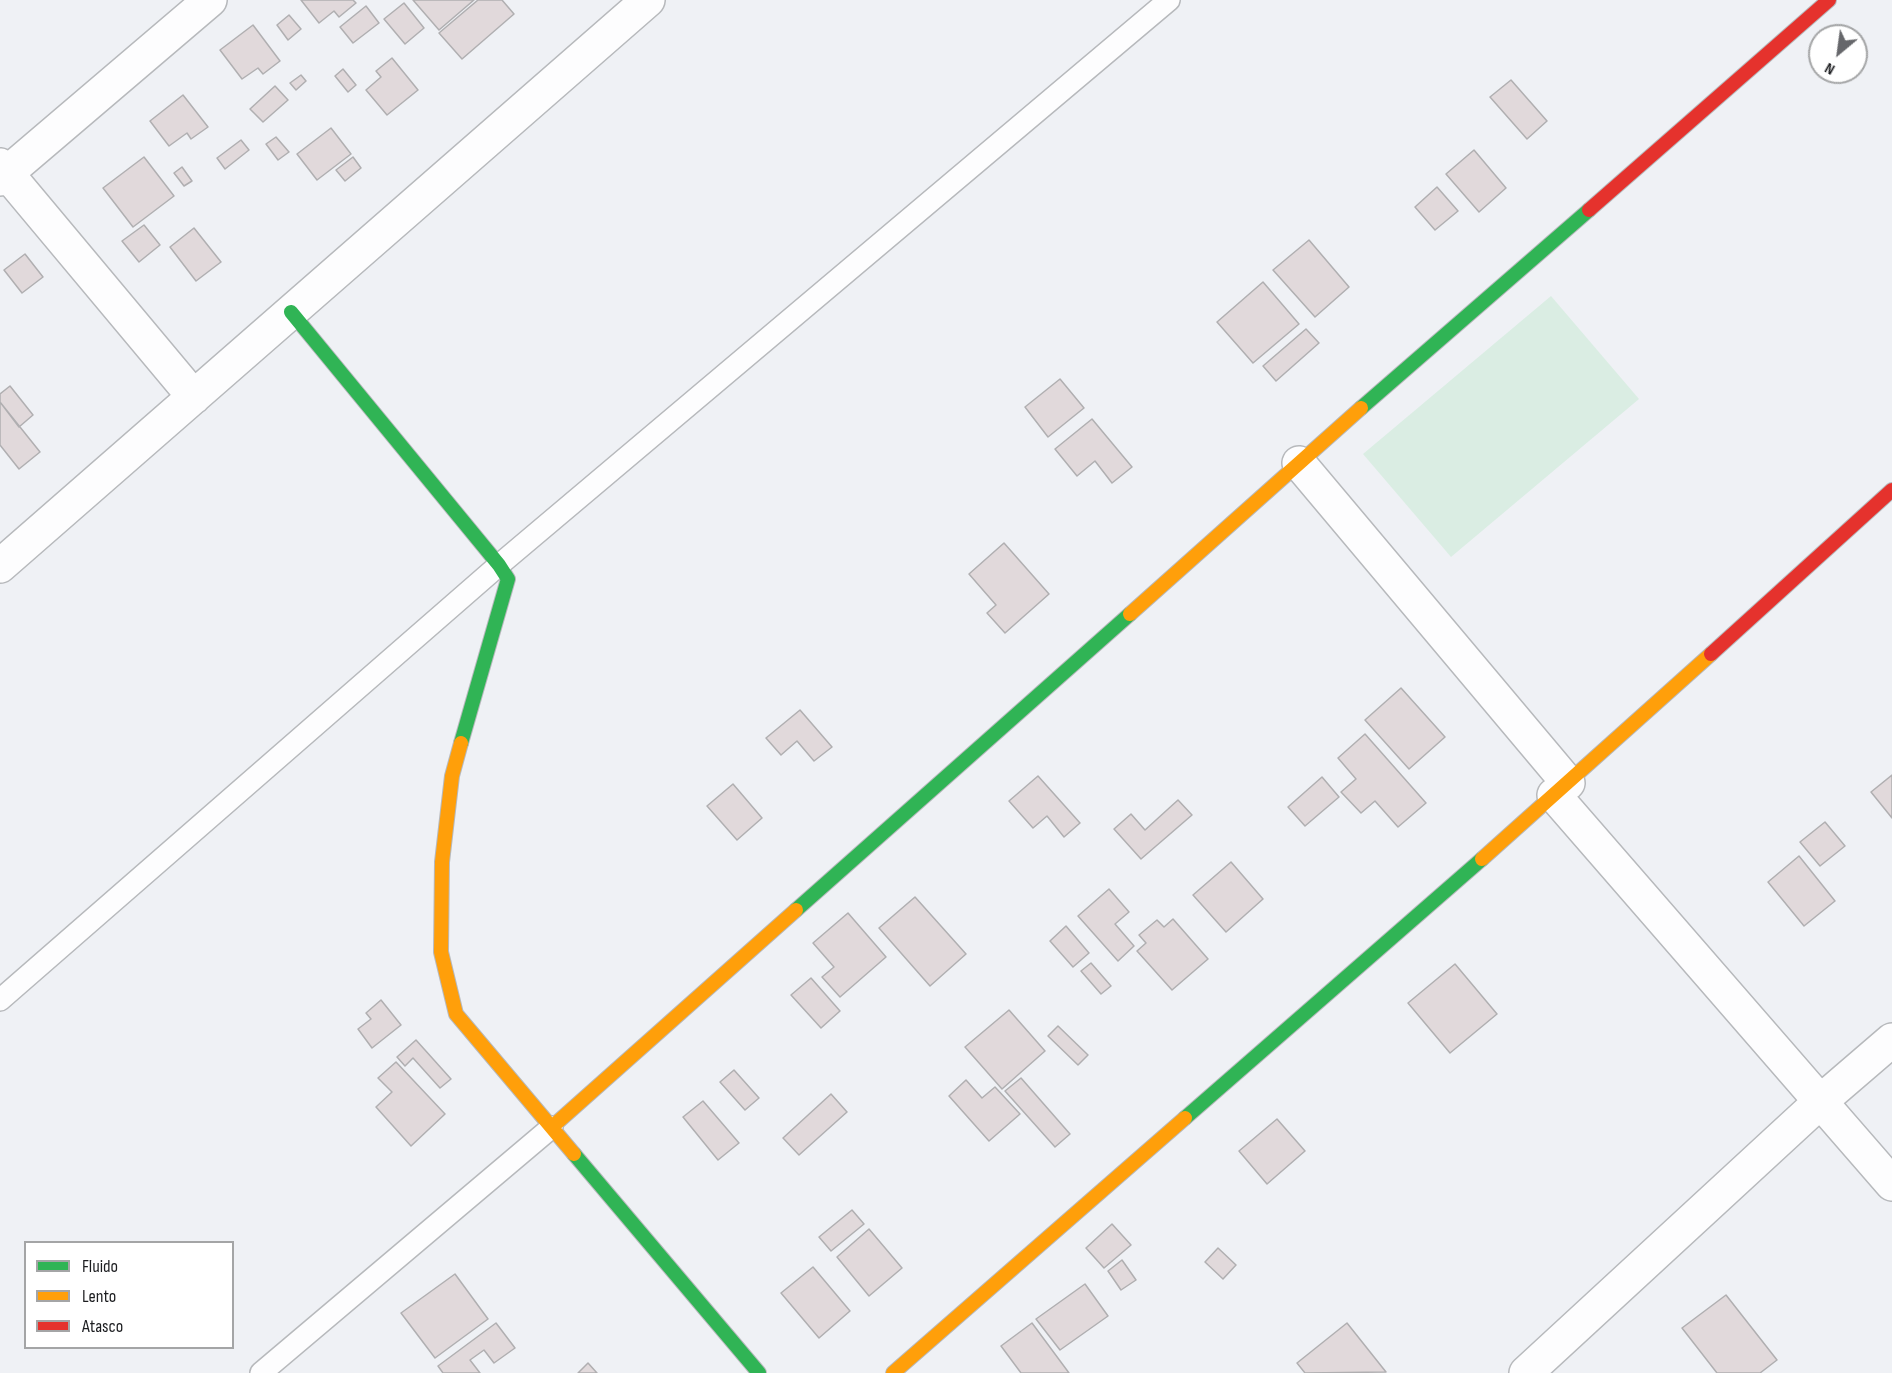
<!DOCTYPE html>
<style>
body{margin:0}
#map{position:relative;width:1892px;height:1373px;overflow:hidden;background:#eff1f5;font-family:"Sofia Sans Condensed",sans-serif}
canvas{display:block}
.legend{position:absolute;left:24px;top:1241px;width:210px;height:108px;box-sizing:border-box;background:#fff;border:2px solid #a4a5a6;margin:0;padding:8px 10px;list-style:none;font-size:18px;color:#1c1d20}
.legend li{display:flex;align-items:center;gap:12px;height:30px}
.legend b{width:30px;border:2px solid #a4a5a6}
.north{position:absolute;left:1808px;top:24px;width:60px;height:60px;box-sizing:border-box;background:#fff;border:2px solid #a4a5a6;border-radius:50%;rotate:209deg;font-size:16px;font-weight:700;line-height:24px;text-align:center;color:#1c1d20}
.north::after{content:'';display:block;margin:auto;width:21px;height:27px;background:#66676b;clip-path:polygon(50% 0,100% 100%,50% 72%,0 100%)}
</style>
<div id="map">
<canvas width="1892" height="1373"></canvas>
<ul class="legend">
<li><b style="height:8px;background:#30b455"></b>Fluido</li>
<li><b style="height:8px;background:#ff9f0a"></b>Lento</li>
<li><b style="height:8px;background:#e5322d"></b>Atasco</li>
</ul>
<div class="north">N</div>
</div>
<script>
const ctx = document.querySelector('canvas').getContext('2d');
ctx.lineJoin = 'round';
function fill(path, color) {
  ctx.fillStyle = color;
  ctx.fill(path, 'evenodd');
}
function strokePath(path, color, width, dash) {
  ctx.strokeStyle = color;
  ctx.lineWidth = width;
  ctx.lineCap = dash ? 'butt' : 'round';
  ctx.setLineDash(dash || []);
  ctx.stroke(path);
}
fill(new Path2D(`
 M1551 296 1639 399 1451 557 1363 454Z`), '#daede3');
const building = new Path2D(`
 M301 0H353L356 3 339 17 334 11 319 23Z
 M413 0H474L439 30Z
 M478 0H502L514 14 462 59 439 33Z
 M404 3 424 28 405 44 384 19Z
 M366 6 379 23 353 43 340 27Z
 M289 15 301 29 288 40 277 25Z
 M253 25 280 61 263 74 258 68 242 79 220 50Z
 M392 58 418 90 387 115 366 90 381 77 376 71Z
 M343 69 356 85 348 92 335 76Z
 M301 75 306 81 296 90 290 83Z
 M1511 80 1547 121 1527 139 1490 97Z
 M275 86 288 100 263 122 250 109Z
 M183 95 208 127 191 139 187 133 169 146 150 121Z
 M331 128 351 154 317 180 297 154Z
 M276 137 289 152 278 160 266 144Z
 M241 140 249 150 225 169 217 158Z
 M1474 150 1506 188 1479 212 1446 174Z
 M144 157 174 196 133 227 103 188Z
 M353 157 361 168 345 181 336 170Z
 M182 167 192 181 184 186 174 173Z
 M1437 187 1458 211 1435 230 1415 207Z
 M144 225 160 245 139 262 122 241Z
 M194 228 221 262 196 281 170 247Z
 M1309 240 1349 287 1315 317 1273 270Z
 M25 254 43 277 22 293 4 270Z
 M1263 282 1299 324 1253 363 1217 322Z
 M1306 329 1319 343 1276 381 1263 366Z
 M1060 379 1084 408 1048 437 1025 407Z
 M10 386 33 415 19 427 0 402V394Z
 M0 402 40 452 19 469 0 445Z
 M1092 419 1132 467 1112 483 1095 461 1077 476 1055 449Z
 M1004 543 1049 594 1005 633 987 613 996 605 969 574Z
 M1401 688 1445 737 1409 769 1365 720Z
 M800 710 832 747 814 761 797 741 781 755 766 738Z
 M1365 734 1426 803 1398 827 1375 801 1361 813 1341 792 1356 779 1338 758Z
 M1892 775V818L1871 792Z
 M1038 776 1080 823 1064 837 1047 816 1033 828 1009 801Z
 M1322 777 1339 797 1305 826 1288 807Z
 M733 784 762 818 737 840 707 806Z
 M1178 800 1192 815 1141 859 1114 829 1131 814 1145 830Z
 M1825 822 1845 846 1820 866 1800 842Z
 M1799 856 1835 901 1804 926 1768 882Z
 M1231 862 1263 899 1226 932 1193 895Z
 M1109 889 1129 912 1115 924 1134 946 1118 961 1078 916Z
 M915 897 966 954 930 986 879 928Z
 M848 913 886 957 840 997 822 977 834 967 813 943Z
 M1173 919 1208 959 1172 990 1137 951 1146 943 1139 935 1157 920 1164 927Z
 M1066 926 1089 953 1073 967 1050 941Z
 M1091 963 1111 986 1101 994 1081 971Z
 M1455 964 1497 1014 1450 1053 1408 1003Z
 M811 978 840 1011 821 1028 791 995Z
 M381 1000 401 1025 372 1048 358 1029 371 1019 366 1013Z
 M1009 1010 1045 1051 1002 1089 965 1047Z
 M1058 1026 1088 1055 1078 1065 1048 1036Z
 M416 1040 451 1079 440 1088 413 1058 405 1066 397 1057Z
 M396 1062 445 1114 411 1146 376 1107 392 1092 378 1078Z
 M734 1070 759 1098 745 1110 720 1082Z
 M1021 1078 1070 1134 1055 1147 1005 1091Z
 M966 1080 982 1098 995 1087 1020 1114 989 1141 949 1096Z
 M831 1094 847 1112 799 1155 783 1138Z
 M703 1101 739 1143 718 1160 683 1117Z
 M1277 1119 1305 1151 1267 1184 1239 1151Z
 M852 1210 864 1224 831 1251 819 1237Z
 M1112 1224 1131 1245 1104 1268 1086 1248Z
 M869 1229 902 1268 869 1296 837 1257Z
 M1218 1248 1236 1265 1223 1279 1205 1262Z
 M1122 1260 1136 1280 1121 1290 1108 1271Z
 M813 1267 850 1311 819 1338 781 1293Z
 M455 1274 488 1319 435 1358 401 1313Z
 M1085 1284 1108 1316 1060 1350 1036 1319Z
 M1726 1295 1777 1360 1760 1373H1717L1682 1328Z
 M496 1323 515 1348 494 1363 484 1350 470 1360 480 1373H443L438 1366Z
 M1032 1323 1069 1373H1021L1001 1346Z
 M1347 1323 1386 1372 1305 1373 1297 1363Z
 M588 1363 597 1373H578Z`);
fill(building, '#e1d9db');
strokePath(building, '#b0afb1', 1.5);
const lane = new Path2D(`
 M0 1000 499 565 1169 0
 M261 1373 552 1127`);
const street = new Path2D(`
 M0 165 194 397
 M0 179 210 0
 M1299 463 1568 783
 M0 566 648 0
 M1554 795 1892 1184
 M1526 1373 1821 1101 1892 1040`);
const fast = new Path2D(`
 M291 312 499 565 508 579 461 743
 M1361 408 1589 210
 M796 910 1130 614
 M1185 1118 1482 859
 M574 1154 759 1373`);
const slow = new Path2D(`
 M1130 614 1361 408
 M461 743 452 776 442 862 441 952 456 1014 574 1154
 M1482 859 1711 654
 M552 1127 796 910
 M893 1373 1185 1118`);
const jam = new Path2D(`
 M1589 210 1829 0
 M1711 654 1892 490`);
strokePath(lane, '#b7b9bc', 24);
strokePath(street, '#b7b9bc', 36);
strokePath(fast, '#b7b9bc', 16);
strokePath(slow, '#b7b9bc', 16);
strokePath(jam, '#b7b9bc', 16);
strokePath(lane, '#fdfdfe', 21);
strokePath(street, '#fdfdfe', 33);
strokePath(fast, '#30b455', 14);
strokePath(slow, '#ff9f0a', 14);
strokePath(jam, '#e5322d', 14);
</script>
